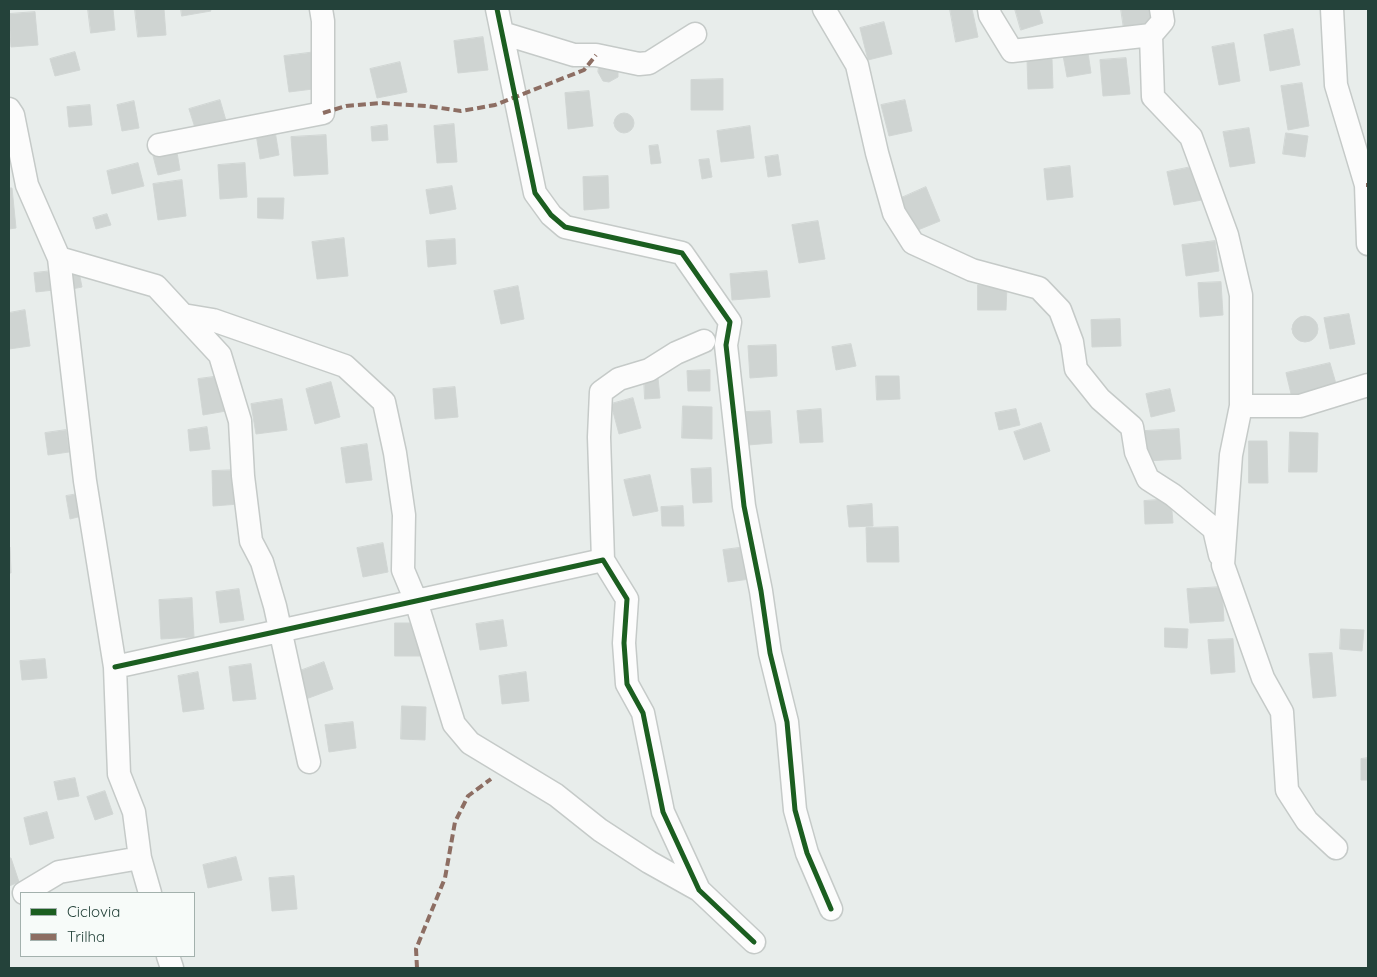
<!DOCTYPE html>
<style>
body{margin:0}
#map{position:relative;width:1377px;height:977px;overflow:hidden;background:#e8edeb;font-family:Quicksand,sans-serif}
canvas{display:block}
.frame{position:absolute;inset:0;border:10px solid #24423a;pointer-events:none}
.legend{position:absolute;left:20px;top:892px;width:175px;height:65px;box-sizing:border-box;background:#f7fbf9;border:1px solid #a3b1ad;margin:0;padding:6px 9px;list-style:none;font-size:15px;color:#24423a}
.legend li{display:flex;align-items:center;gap:10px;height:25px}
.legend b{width:25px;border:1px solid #a3b1ad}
</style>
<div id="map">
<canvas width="1377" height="977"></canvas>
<div class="frame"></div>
<ul class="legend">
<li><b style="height:6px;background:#1b5e20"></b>Ciclovia</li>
<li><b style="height:6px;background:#8d6e63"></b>Trilha</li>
</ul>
</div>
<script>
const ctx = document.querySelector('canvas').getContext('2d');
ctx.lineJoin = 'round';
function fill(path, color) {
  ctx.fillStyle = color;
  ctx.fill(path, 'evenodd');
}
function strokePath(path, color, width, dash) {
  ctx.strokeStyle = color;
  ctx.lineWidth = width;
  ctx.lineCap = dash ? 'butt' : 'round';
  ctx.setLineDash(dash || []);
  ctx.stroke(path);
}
const building = new Path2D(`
 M88 9H113L115 30 91 33Z
 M135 9H164L166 35 138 37Z
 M181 9H210L211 11 182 16Z
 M950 9H972L978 37 956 42Z
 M1015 9H1039L1043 23 1021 30Z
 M1121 9H1153L1155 25 1124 29Z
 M35 12 38 45 11 47 9 14Z
 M884 22 892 54 868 60 860 28Z
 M1293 29 1300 65 1270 71 1264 35Z
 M483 37 488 70 458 73 454 41Z
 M1234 43 1240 81 1219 85 1212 47Z
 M1087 46 1091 73 1067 77 1062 50Z
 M75 52 80 70 55 76 50 59Z
 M316 52 321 88 289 92 284 56Z
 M1126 58 1130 94 1103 96 1100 60Z
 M1052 59 1053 88 1028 89 1027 60Z
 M400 62 407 92 377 98 370 69Z
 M599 67H618V77L609 82 603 81 598 72Z
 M723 79V110H691V80Z
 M1302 83 1309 126 1288 130 1281 86Z
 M589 91 593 126 568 129 565 93Z
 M220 100 227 124 197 134 189 109Z
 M905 100 912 131 889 136 881 105Z
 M134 101 139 128 122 131 117 105Z
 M90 105 92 125 69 127 67 107Z
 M614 123a10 10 0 1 1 20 0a10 10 0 1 1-20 0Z
 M454 124 457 162 437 163 434 126Z
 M387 125 388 140 372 141 371 127Z
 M750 126 754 158 721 162 717 131Z
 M1249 128 1255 163 1230 167 1223 132Z
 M275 131 279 155 260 159 256 134Z
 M1286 133 1308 136 1305 157 1283 154Z
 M326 135 328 174 294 176 291 137Z
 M658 145 661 163 651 164 649 146Z
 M176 147 180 170 158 175 152 152Z
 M778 155 781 175 768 177 765 157Z
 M709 159 712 177 702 179 699 160Z
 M138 163 144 186 112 194 107 171Z
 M245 163 247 197 220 199 218 165Z
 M1070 166 1073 197 1047 200 1044 169Z
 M1196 166 1202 200 1174 205 1167 172Z
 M608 176 609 208 584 210 583 177Z
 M182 180 186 216 158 220 153 184Z
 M452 186 456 209 430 214 426 190Z
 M926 187 940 221 913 232 899 199Z
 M9 188H12L16 228 9 229Z
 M258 198H284L283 219 258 218Z
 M107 214 111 225 96 229 93 218Z
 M818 221 825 259 799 263 792 225Z
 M344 238 348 276 317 279 312 242Z
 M455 239 456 264 428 267 426 241Z
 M1215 241 1219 271 1186 276 1182 245Z
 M78 267 82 287 72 289 68 269Z
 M52 271 54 290 36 292 34 273Z
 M767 271 770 297 732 300 730 274Z
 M1221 282 1223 315 1200 317 1198 283Z
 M978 285 1007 286 1006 310H978Z
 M518 286 524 319 501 324 494 291Z
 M25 310 30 346 9 349V313Z
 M1349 314 1355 344 1330 349 1324 318Z
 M1292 329a13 13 0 1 1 26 0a13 13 0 1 1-26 0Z
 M1120 319 1121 346 1092 347 1091 320Z
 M851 344 856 366 836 370 832 347Z
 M776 345 777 376 750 378 748 346Z
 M1330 363 1337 387 1292 398 1286 373Z
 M710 370V391H688L687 371Z
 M221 376 226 411 203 415 198 379Z
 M876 376H899L900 399 877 400Z
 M644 378H658L660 398 645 399Z
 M331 382 340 417 315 424 306 389Z
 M455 387 458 417 435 419 433 389Z
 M1170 389 1175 411 1151 417 1146 394Z
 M633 398 641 428 619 434 611 404Z
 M282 399 287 430 256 434 251 404Z
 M683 406 712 407V439L682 438Z
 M821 409 823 442 800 443 797 411Z
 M1016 409 1020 425 999 430 995 413Z
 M770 411 772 443 748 445 746 412Z
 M1041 423 1050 451 1024 460 1014 432Z
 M207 427 210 449 190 451 188 430Z
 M1179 429 1181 459 1146 461 1145 431Z
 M66 430 69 452 48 455 45 433Z
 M1290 432 1318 433 1317 472H1289Z
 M1249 441H1267L1268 483H1249Z
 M367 444 372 480 346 483 341 448Z
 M711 468 712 502 693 503 691 469Z
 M238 470 239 504 213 506 212 471Z
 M650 475 658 511 633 516 624 480Z
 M78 494 82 516 70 519 66 496Z
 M1171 499 1173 523 1145 524 1144 501Z
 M872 504 873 526 849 527 847 506Z
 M683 506 684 526H662L661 507Z
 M898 527 899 562H867L866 528Z
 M383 543 388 572 363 577 357 548Z
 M9 547H10L11 573H9Z
 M746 547 750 579 728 582 723 550Z
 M1222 587 1224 621 1190 623 1187 589Z
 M239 589 244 620 220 623 216 592Z
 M192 598 194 637 161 639 159 600Z
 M503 620 507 646 480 650 476 624Z
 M395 623H420V656H395Z
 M1165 628 1188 629 1187 648 1165 647Z
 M1341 629 1364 630 1362 651 1340 649Z
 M1233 639 1235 672 1211 674 1208 640Z
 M1332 653 1336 696 1313 698 1309 654Z
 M45 659 47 678 22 680 20 661Z
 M324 662 333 689 306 699 297 672Z
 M251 664 256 699 233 701 229 667Z
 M198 672 204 709 183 712 178 676Z
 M526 672 529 701 502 704 499 676Z
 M402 706 426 707 425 740 401 739Z
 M353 722 356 748 329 752 325 725Z
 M1368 758V780H1361V759Z
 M75 778 79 796 58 800 54 782Z
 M105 791 113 814 95 820 87 797Z
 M47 812 54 838 30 845 24 818Z
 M236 857 242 880 208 888 203 865Z
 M9 858H11L19 882 9 886Z
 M294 876 297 909 272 911 269 878Z`);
fill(building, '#cfd4d2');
strokePath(building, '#d1d6d4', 1);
const minor = new Path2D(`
 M497 9 535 193 551 215 565 227 682 253 730 322 726 345 744 506 761 591 770 653 787 722 795 810 807 853 831 909
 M824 9 857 65 877 153 894 213 913 243 972 270 1039 288 1060 310 1072 342 1076 369 1100 399 1132 427 1136 452 1148 479 1173 495 1214 529 1220 555
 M989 9 990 15 1012 51 1151 35
 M1161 9 1163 21 1151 35 1153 97 1191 137 1227 235 1241 295V406L1231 455 1223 565 1263 678 1282 712 1287 790 1307 821 1336 848
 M1332 9 1336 85 1366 185 1368 244
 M502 33 574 55H596L639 64 649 63 695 34
 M9 109 13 115 27 185 59 258 85 481 115 667 119 774 134 812 140 858 150 893
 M159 145 323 113V21L321 9
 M59 258 156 286 220 355 240 421 243 476 251 541 262 562 275 606 309 762
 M183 315 213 320 345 366 384 402 395 453 404 515 403 570 416 601 454 724 470 743 556 795 600 830 649 862 699 890
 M1241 406H1300L1368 385
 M603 560 599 437 601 392 619 379 649 370 676 353 704 341
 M115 667 603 560 627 599 624 643 627 684 643 713 663 812 699 890 754 942
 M24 893 59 872 140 858
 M168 956 172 968`);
strokePath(minor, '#c5cac8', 25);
strokePath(minor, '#fcfcfc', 22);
strokePath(new Path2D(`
 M323 113 346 106 380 103 427 106 461 111 495 105 584 70 596 55
 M1366 185H1368
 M417 968 416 949 445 878 455 822 468 796 491 779`), '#8d6e63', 4, [8, 4]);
strokePath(new Path2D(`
 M497 9 535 193 551 215 565 227 682 253 730 322 726 345 744 506 761 591 770 653 787 722 795 810 807 853 831 909
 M115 667 603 560 627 599 624 643 627 684 643 713 663 812 699 890 754 942`), '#1b5e20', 5);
</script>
